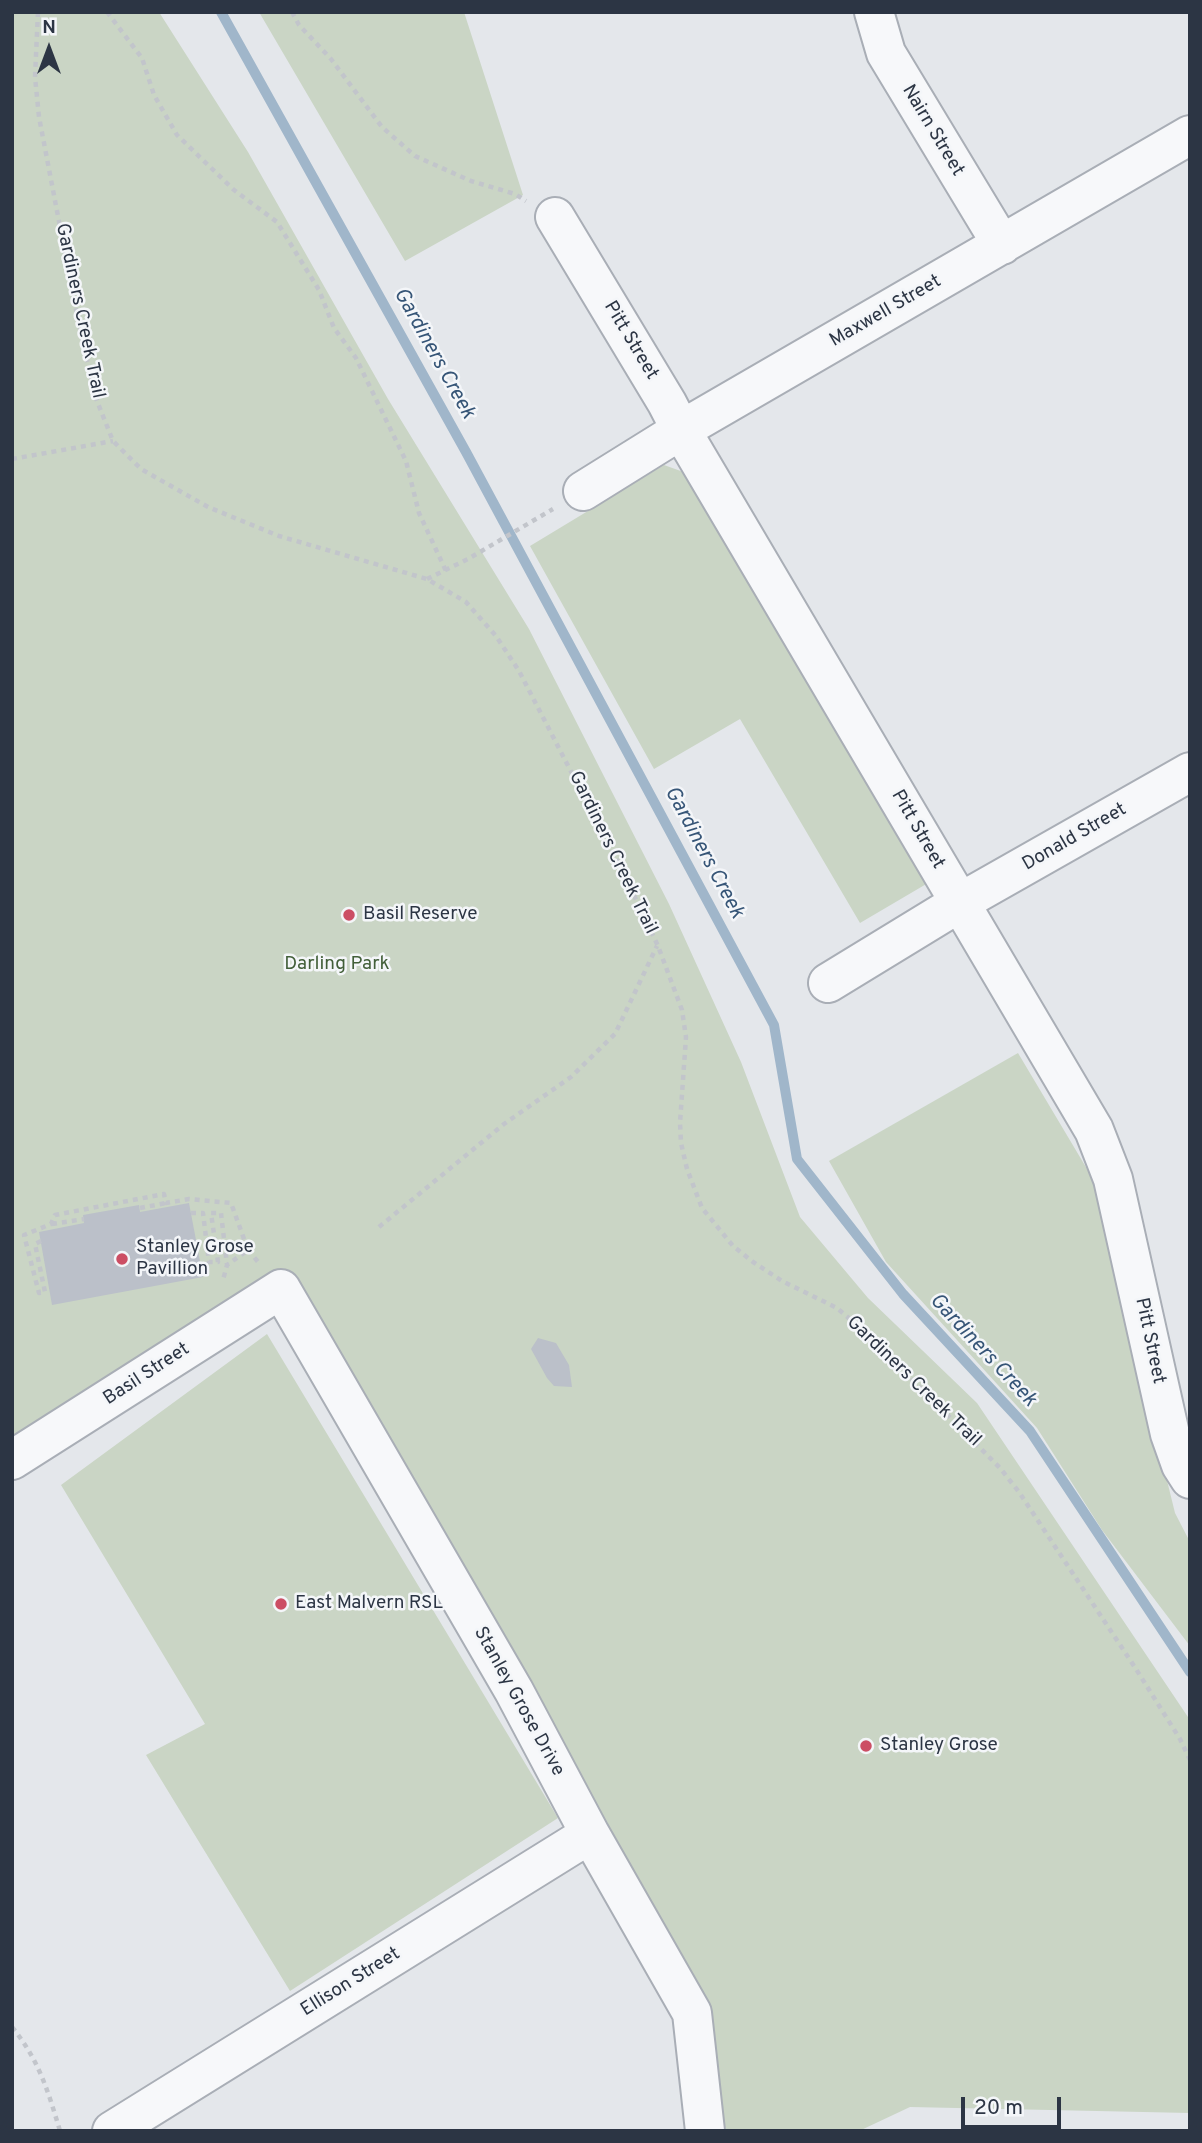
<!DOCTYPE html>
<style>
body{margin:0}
#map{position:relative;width:1202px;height:2143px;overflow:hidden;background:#e4e7eb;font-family:Overpass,sans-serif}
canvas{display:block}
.frame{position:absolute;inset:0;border:14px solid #2c3544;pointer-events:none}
.north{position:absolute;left:14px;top:14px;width:70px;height:70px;-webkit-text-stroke:5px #f4f6f9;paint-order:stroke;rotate:0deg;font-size:19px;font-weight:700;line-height:28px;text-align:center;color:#2c3544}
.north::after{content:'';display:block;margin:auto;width:24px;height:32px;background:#2c3544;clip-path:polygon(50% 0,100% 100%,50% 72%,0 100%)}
.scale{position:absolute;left:961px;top:2097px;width:100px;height:32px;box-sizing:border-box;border:4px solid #2c3544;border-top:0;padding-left:9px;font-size:21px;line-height:24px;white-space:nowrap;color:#2c3544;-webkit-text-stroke:5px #f4f6f9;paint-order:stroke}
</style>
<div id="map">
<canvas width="1202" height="2143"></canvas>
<div class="frame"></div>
<div class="north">N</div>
<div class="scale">20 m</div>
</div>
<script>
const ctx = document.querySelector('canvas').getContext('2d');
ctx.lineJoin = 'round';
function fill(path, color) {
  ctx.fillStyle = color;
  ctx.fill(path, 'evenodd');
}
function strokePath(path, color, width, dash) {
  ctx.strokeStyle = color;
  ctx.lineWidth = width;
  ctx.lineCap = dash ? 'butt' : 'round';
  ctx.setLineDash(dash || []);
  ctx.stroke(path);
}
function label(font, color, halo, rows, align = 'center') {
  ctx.font = font + ' Overpass,sans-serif';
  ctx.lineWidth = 5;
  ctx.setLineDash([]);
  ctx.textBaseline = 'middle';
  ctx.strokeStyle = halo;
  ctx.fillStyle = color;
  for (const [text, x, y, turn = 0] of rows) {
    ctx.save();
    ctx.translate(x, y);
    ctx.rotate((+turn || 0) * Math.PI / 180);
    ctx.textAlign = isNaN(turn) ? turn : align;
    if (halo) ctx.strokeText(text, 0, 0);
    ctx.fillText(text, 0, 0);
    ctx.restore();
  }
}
fill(new Path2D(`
 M12 12H159L248 152 388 399 529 629 669 904 741 1062 800 1217 868 1298 977 1403 1190 1720V2113L910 2107 859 2131H727L524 1687 272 1283 12 1441Z
 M259 12H464L523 195 405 261Z
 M664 465 689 474 928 883 860 923 740 719 654 769 530 546Z
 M1018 1053 1093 1179 1175 1513 1190 1542V1646L1102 1530 1037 1428 886 1262 829 1161Z
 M267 1334 558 1818 290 1991 146 1755 205 1724 61 1485Z`), '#cad5c5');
strokePath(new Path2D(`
 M221 12 466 452 774 1025 797 1159 903 1294 1030 1431 1190 1672`), '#a0b6ca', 10);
fill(new Path2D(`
 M189 1203 203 1277 52 1305 39 1232 84 1223 83 1215 139 1205 140 1212Z
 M538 1338 556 1343 569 1365 572 1387 554 1386 547 1378 531 1349Z`), '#bbc0c9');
const minor = new Path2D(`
 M874 12 886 53 1002 245
 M555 217 667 403 681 430 1094 1130 1113 1179 1170 1434 1181 1465 1190 1479
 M583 491 681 430 1190 135
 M828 983 959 903 1190 772
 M12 1460 281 1289 514 1691 590 1834 692 2013 705 2131
 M112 2131 590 1834`);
strokePath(minor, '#a9aeb6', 42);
strokePath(new Path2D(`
 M38 12 35 77 39 117 75 305 95 396 113 441 141 469 208 507 279 536 427 579 466 602 496 636 519 671 622 870 658 946 682 1010 686 1037 680 1123 681 1143 687 1169 702 1208 733 1246 753 1262 782 1281 837 1308 864 1331 1000 1468 1019 1492 1136 1669 1180 1739 1190 1760
 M107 12 142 58 154 95 177 135 234 190 277 222 319 290 334 328 356 358 406 461 419 513 446 571
 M292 12 299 25 331 59 382 127 415 156 471 181 515 194 526 201
 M12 459 113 441
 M427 579 468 559 553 509
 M140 1208 166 1203
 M191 1213H203L209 1262H218L211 1213H221L227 1265 223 1280
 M52 1224 84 1219
 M379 1227 504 1124 571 1077 615 1034 657 946
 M41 1241 35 1244 45 1292 39 1293 24 1235 51 1224 55 1215 164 1194 166 1203 189 1199 231 1203 248 1250 227 1265
 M248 1250 259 1263
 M12 2027C39 2060 48 2091 60 2131`), '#c2c5cb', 4.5, [5, 5]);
strokePath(minor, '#f7f8fa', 38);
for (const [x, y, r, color] of [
 [349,915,7,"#cc4e64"],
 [122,1259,7,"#cc4e64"],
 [281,1604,7,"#cc4e64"],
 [866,1746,7,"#cc4e64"]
]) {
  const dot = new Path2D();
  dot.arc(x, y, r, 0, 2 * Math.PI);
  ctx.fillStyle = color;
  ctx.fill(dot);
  strokePath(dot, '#f4f6f9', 2.5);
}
label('19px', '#2c3544', '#f4f6f9', [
 ["Nairn Street",932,131,59],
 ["Gardiners Creek Trail",79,311,78],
 ["Maxwell Street",886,312,-30],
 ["Pitt Street",630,341,59],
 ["Pitt Street",917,830,60],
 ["Donald Street",1075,838,-30],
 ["Gardiners Creek Trail",612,853,64],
 ["Pitt Street",1149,1341,78],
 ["Basil Street",147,1375,-33],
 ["Gardiners Creek Trail",913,1382,44],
 ["Stanley Grose Drive",518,1702,61],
 ["Ellison Street",351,1983,-32]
]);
label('19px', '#2c3544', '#f4f6f9', [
 ["Basil Reserve",363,915],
 ["Stanley Grose",136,1248],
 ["Pavillion",136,1270],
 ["East Malvern RSL",295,1604],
 ["Stanley Grose",880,1746]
], 'left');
label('19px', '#425f39', '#f4f6f9', [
 ["Darling Park",337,965]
]);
label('italic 21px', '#365577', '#f4f6f9', [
 ["Gardiners Creek",433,354,61],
 ["Gardiners Creek",703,853,62],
 ["Gardiners Creek",982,1351,47]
]);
</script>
